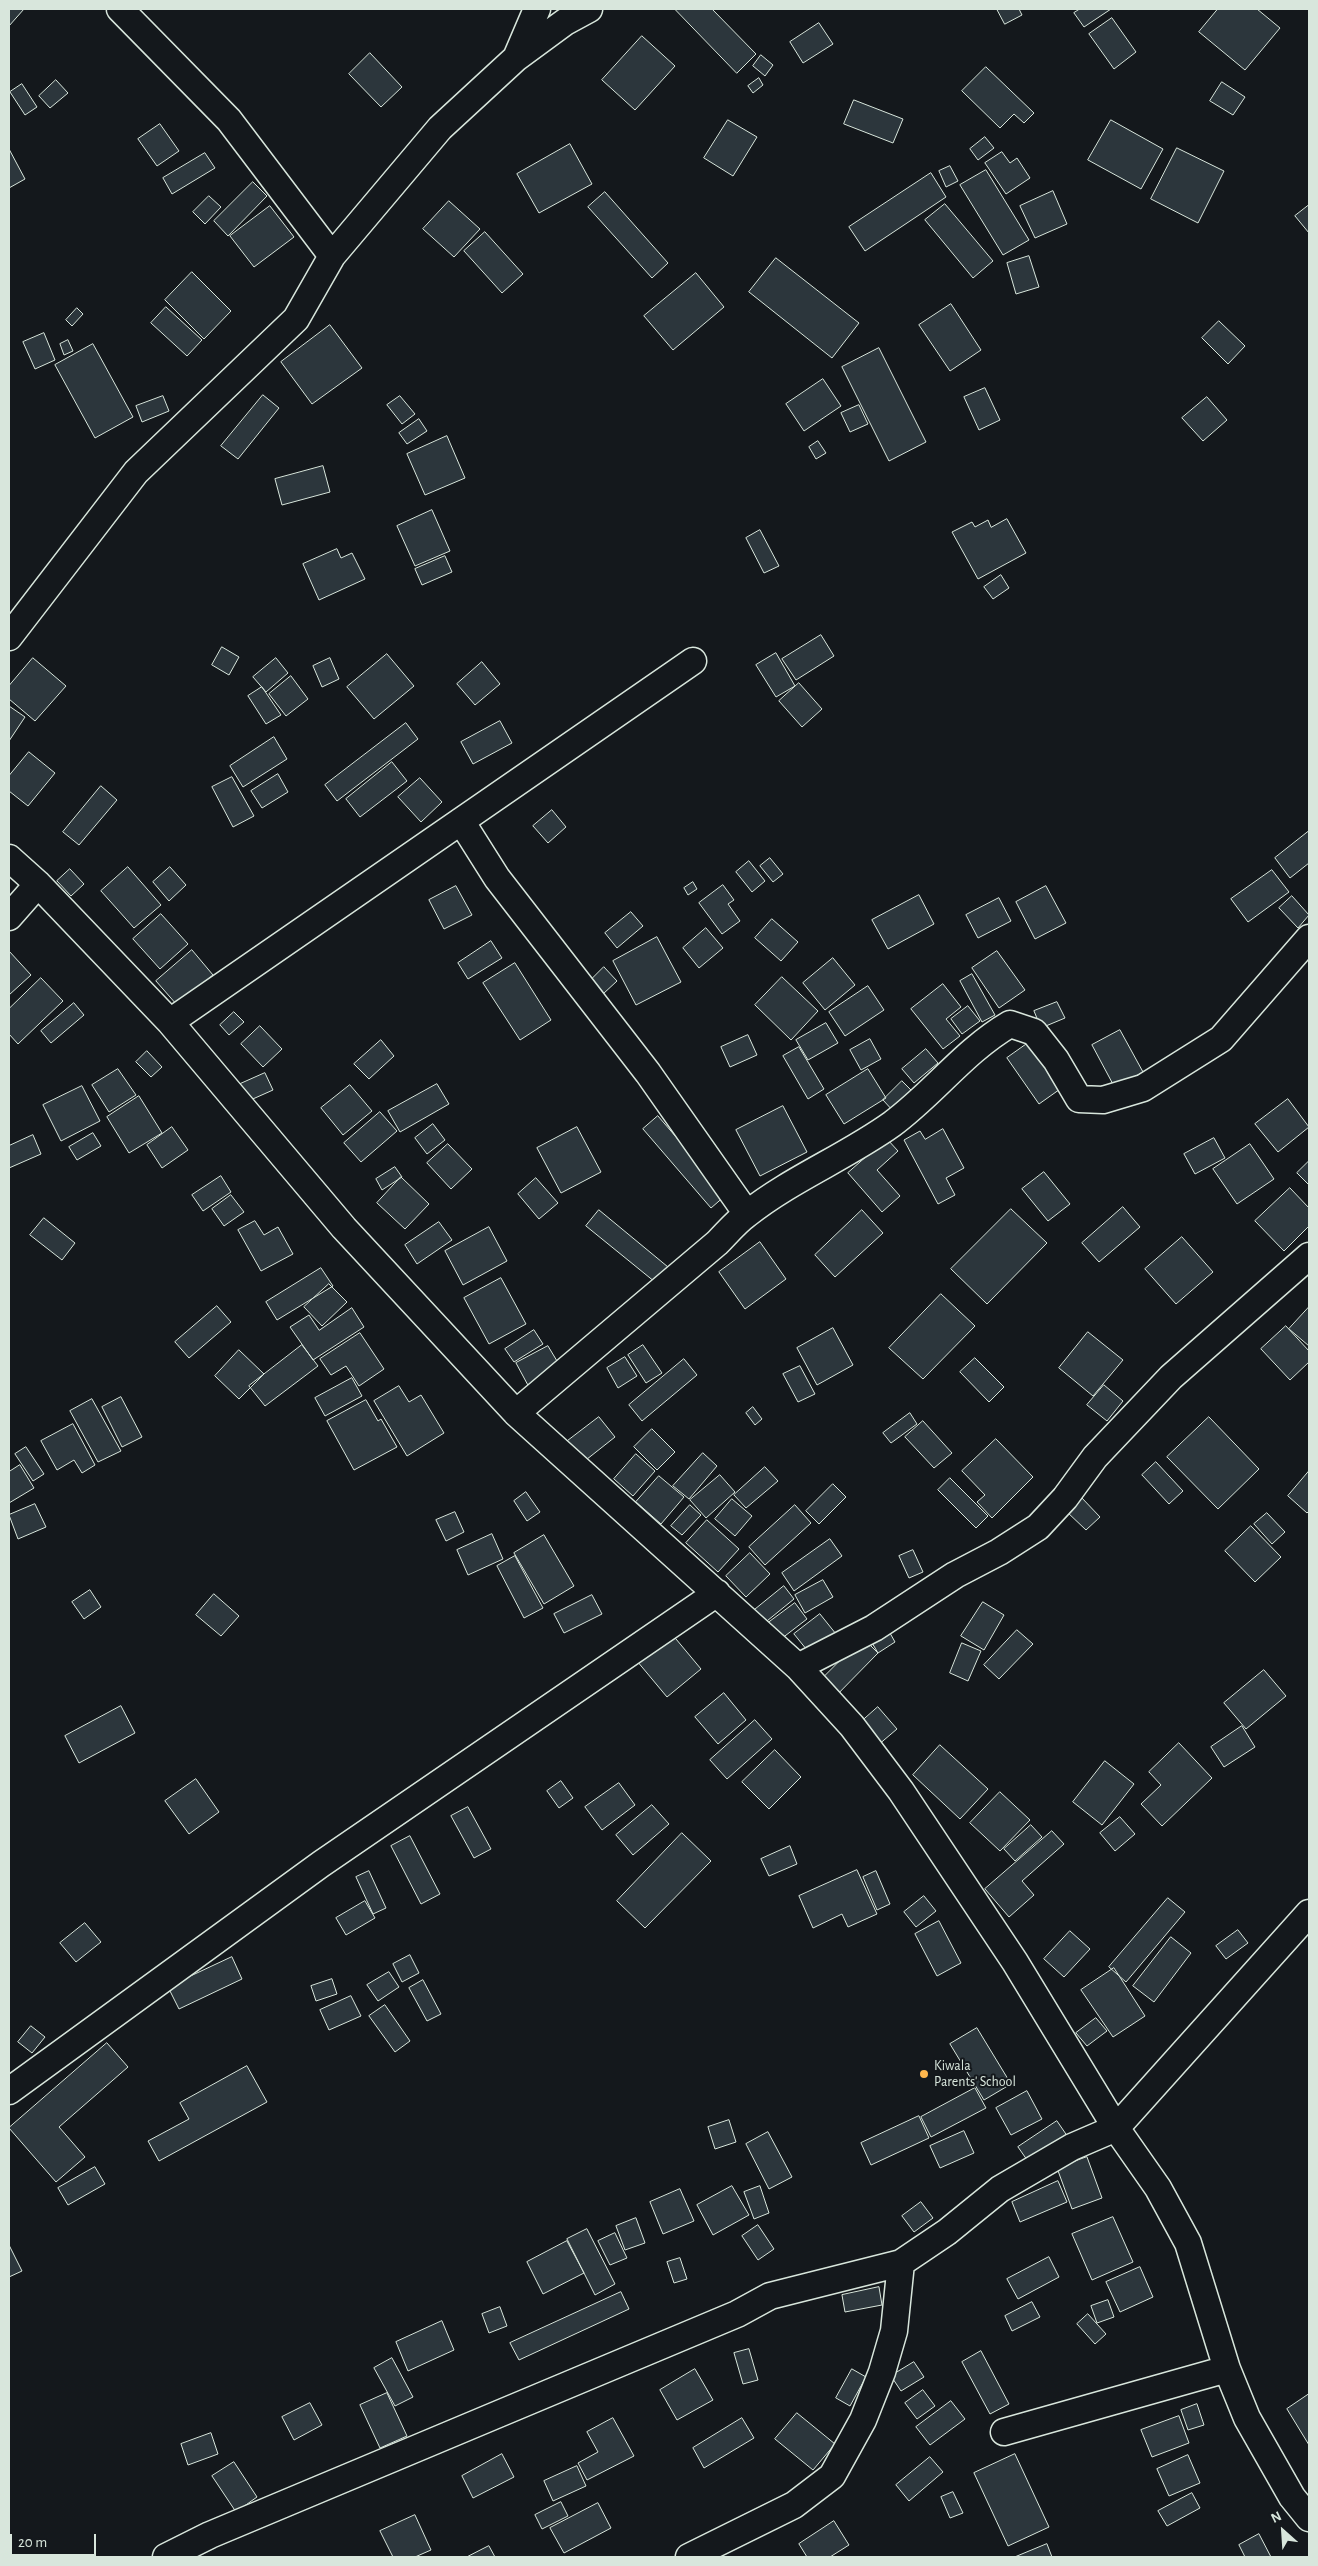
<!DOCTYPE html>
<style>
body{margin:0}
#map{position:relative;width:1318px;height:2566px;overflow:hidden;background:#14181c;font-family:"Alegreya Sans",sans-serif}
canvas{display:block}
.frame{position:absolute;inset:0;border:10px solid #d8e6dc;pointer-events:none}
.north{position:absolute;left:1258px;top:2506px;width:50px;height:50px;-webkit-text-stroke:4px #14181c;paint-order:stroke;rotate:334deg;font-size:14px;font-weight:700;line-height:20px;text-align:center;color:#d8e6dc}
.north::after{content:'';display:block;margin:auto;width:18px;height:22px;background:#d8e6dc;clip-path:polygon(50% 0,100% 100%,50% 72%,0 100%)}
.scale{position:absolute;left:10px;top:2534px;width:86px;height:22px;box-sizing:border-box;border:2px solid #d8e6dc;border-top:0;padding-left:6px;font-size:15px;line-height:18px;white-space:nowrap;color:#d8e6dc;-webkit-text-stroke:4px #14181c;paint-order:stroke}
</style>
<div id="map">
<canvas width="1318" height="2566"></canvas>
<div class="frame"></div>
<div class="north">N</div>
<div class="scale">20 m</div>
</div>
<script>
const ctx = document.querySelector('canvas').getContext('2d');
ctx.lineJoin = 'round';
function fill(path, color) {
  ctx.fillStyle = color;
  ctx.fill(path, 'evenodd');
}
function strokePath(path, color, width, dash) {
  ctx.strokeStyle = color;
  ctx.lineWidth = width;
  ctx.lineCap = dash ? 'butt' : 'round';
  ctx.setLineDash(dash || []);
  ctx.stroke(path);
}
function label(font, color, halo, rows, align = 'center') {
  ctx.font = font + ' "Alegreya Sans",sans-serif';
  ctx.lineWidth = 4;
  ctx.setLineDash([]);
  ctx.textBaseline = 'middle';
  ctx.strokeStyle = halo;
  ctx.fillStyle = color;
  for (const [text, x, y, turn = 0] of rows) {
    ctx.save();
    ctx.translate(x, y);
    ctx.rotate((+turn || 0) * Math.PI / 180);
    ctx.textAlign = isNaN(turn) ? turn : align;
    if (halo) ctx.strokeText(text, 0, 0);
    ctx.fillText(text, 0, 0);
    ctx.restore();
  }
}
const building = new Path2D(`
 M9 9H24L9 26Z
 M675 9H712L756 54 737 73Z
 M997 9H1019L1022 15 1005 24Z
 M1080 9H1111L1084 27 1074 13Z
 M1218 9H1257L1280 28 1245 70 1199 32Z
 M1112 18 1136 52 1114 69 1089 34Z
 M819 23 833 44 803 63 790 42Z
 M642 36 675 66 635 110 602 80Z
 M370 53 402 87 381 107 349 74Z
 M761 55 773 65 765 76 753 66Z
 M986 67 1034 113 1024 123 1014 114 1000 128 962 91Z
 M759 78 763 85 753 93 748 86Z
 M56 80 68 93 50 108 39 96Z
 M1222 82 1245 97 1233 115 1210 101Z
 M22 84 37 107 25 115 10 92Z
 M854 100 903 119 893 143 844 124Z
 M728 120 757 137 733 176 704 158Z
 M1111 120 1163 149 1141 189 1088 160Z
 M160 124 179 151 157 166 138 139Z
 M985 137 994 148 978 160 970 149Z
 M570 144 592 184 539 213 517 174Z
 M1177 148 1224 171 1198 223 1151 199Z
 M9 149 25 179 9 188Z
 M1002 152 1010 163 1017 158 1030 178 1006 194 985 163Z
 M205 153 215 168 172 194 163 178Z
 M950 166 958 181 946 187 939 171Z
 M986 170 1029 240 1003 255 960 185Z
 M931 173 946 197 865 251 849 227Z
 M253 182 267 196 228 236 214 221Z
 M1053 191 1067 224 1035 238 1020 206Z
 M605 192 668 263 652 278 588 207Z
 M209 196 221 207 205 224 193 212Z
 M449 201 480 229 454 257 423 229Z
 M945 204 993 261 973 278 925 220Z
 M1309 205V233L1295 216Z
 M270 206 294 237 254 267 230 236Z
 M485 232 523 274 502 293 464 251Z
 M1029 256 1039 287 1016 294 1007 263Z
 M776 258 859 323 832 358 749 292Z
 M192 272 231 311 204 339 165 300Z
 M696 273 724 307 673 350 644 316Z
 M951 304 981 350 950 371 919 325Z
 M166 307 202 340 187 356 151 323Z
 M77 308 83 314 72 326 66 320Z
 M1219 321 1245 346 1228 364 1202 338Z
 M330 325 362 368 312 404 281 362Z
 M44 333 55 360 35 369 23 342Z
 M68 340 73 351 64 355 60 344Z
 M93 344 133 417 95 438 55 365Z
 M879 348 926 442 889 461 842 367Z
 M823 379 841 406 804 431 786 404Z
 M985 388 1000 420 979 430 964 397Z
 M263 395 279 408 238 459 221 446Z
 M163 396 169 411 142 422 136 406Z
 M400 396 415 414 402 424 387 405Z
 M1207 397 1227 420 1203 441 1182 418Z
 M859 405 868 424 850 432 841 413Z
 M419 419 427 431 407 444 399 433Z
 M447 436 465 478 425 495 407 454Z
 M818 441 826 453 816 459 809 447Z
 M323 466 330 492 282 505 275 479Z
 M432 510 450 551 415 566 397 526Z
 M1007 519 1026 553 978 579 952 532 972 522 975 527 988 520 991 527Z
 M760 530 779 566 764 573 746 538Z
 M337 549 341 558 352 553 365 579 319 600 303 564Z
 M445 556 452 572 422 585 415 569Z
 M1001 575 1009 588 993 599 984 587Z
 M821 635 834 656 796 680 782 659Z
 M222 647 239 657 229 675 212 665Z
 M776 653 795 686 776 697 756 665Z
 M387 654 414 686 374 719 347 687Z
 M33 658 66 686 35 721 9 699V686Z
 M276 658 288 673 266 692 253 677Z
 M330 658 339 679 322 687 313 666Z
 M482 662 500 684 475 705 457 684Z
 M291 676 308 699 286 716 269 694Z
 M799 683 822 709 802 727 779 701Z
 M262 687 281 715 266 724 248 696Z
 M9 706 25 717 9 741Z
 M500 721 512 743 473 764 461 742Z
 M406 723 418 739 337 801 325 785Z
 M274 737 287 759 243 787 230 766Z
 M29 752 55 773 28 806 9 791V776Z
 M392 762 407 781 360 817 346 799Z
 M278 774 288 792 262 808 251 791Z
 M232 777 254 816 233 827 212 787Z
 M420 778 442 802 421 822 398 797Z
 M101 786 117 800 79 845 63 832Z
 M552 810 566 827 548 843 533 826Z
 M1309 831V863L1290 878 1275 858Z
 M770 858 783 874 773 882 760 866Z
 M749 861 765 881 752 892 736 872Z
 M128 867 161 905 134 928 101 891Z
 M170 867 186 885 169 901 153 882Z
 M70 869 84 884 71 896 57 881Z
 M1272 870 1289 892 1248 922 1231 899Z
 M693 882 697 889 688 895 684 888Z
 M723 885 734 900 728 904 740 921 722 934 699 903Z
 M456 886 472 915 444 929 429 900Z
 M1046 886 1066 923 1035 939 1016 902Z
 M919 895 934 924 888 949 872 920Z
 M1292 896 1309 915 1298 928 1279 908Z
 M999 898 1011 921 978 938 966 915Z
 M631 912 643 926 617 948 605 933Z
 M161 914 188 944 160 969 133 939Z
 M772 919 798 942 781 961 755 938Z
 M706 928 723 948 699 968 683 948Z
 M657 937 681 982 636 1005 613 961Z
 M491 941 502 958 468 979 458 963Z
 M192 950 213 975 177 1005 156 981Z
 M9 951 31 975 9 995Z
 M997 951 1025 990 999 1008 972 968Z
 M833 958 855 985 825 1010 803 983Z
 M515 963 551 1020 520 1040 483 983Z
 M604 967 617 981 603 994 590 981Z
 M972 974 995 1015 982 1022 960 981Z
 M782 977 818 1011 791 1040 755 1005Z
 M41 978 63 1001 18 1044 9 1034V1009Z
 M943 984 961 1007 946 1019 960 1036 943 1049 911 1009Z
 M868 986 884 1010 845 1036 829 1012Z
 M1057 1002 1065 1018 1041 1028 1034 1011Z
 M74 1003 84 1015 51 1043 41 1031Z
 M968 1006 980 1021 962 1034 951 1019Z
 M234 1012 244 1022 229 1035 220 1025Z
 M826 1023 838 1043 808 1060 796 1040Z
 M260 1026 282 1049 263 1067 241 1044Z
 M1120 1030 1143 1072 1115 1088 1092 1045Z
 M748 1035 757 1055 730 1067 721 1047Z
 M870 1039 881 1059 861 1070 850 1050Z
 M381 1040 394 1056 369 1079 354 1064Z
 M1031 1041 1063 1087 1039 1104 1007 1058Z
 M799 1047 824 1089 808 1099 783 1056Z
 M926 1049 938 1063 914 1083 902 1069Z
 M147 1051 162 1067 151 1077 136 1062Z
 M118 1069 136 1095 109 1112 92 1085Z
 M868 1069 886 1098 844 1124 826 1095Z
 M265 1073 273 1090 246 1102 238 1085Z
 M902 1081 914 1093 894 1112 883 1100Z
 M437 1084 449 1104 400 1132 388 1111Z
 M350 1085 372 1111 343 1135 321 1108Z
 M82 1086 100 1121 61 1141 43 1105Z
 M139 1096 162 1133 129 1153 107 1117Z
 M1288 1099 1309 1127 1278 1152 1255 1124Z
 M783 1106 807 1152 760 1176 736 1130Z
 M380 1112 397 1131 361 1162 344 1143Z
 M658 1116 726 1195 711 1208 643 1129Z
 M433 1124 445 1140 427 1154 415 1138Z
 M172 1127 188 1150 162 1168 147 1145Z
 M577 1127 601 1172 561 1193 537 1148Z
 M943 1129 964 1168 946 1178 955 1195 938 1204 904 1140 920 1131 925 1139Z
 M93 1133 101 1146 77 1160 69 1147Z
 M33 1135 41 1154 9 1168V1146Z
 M1214 1138 1225 1158 1195 1174 1184 1154Z
 M887 1139 898 1151 877 1170 900 1196 882 1212 848 1173Z
 M448 1144 472 1169 451 1189 427 1163Z
 M1250 1144 1274 1179 1237 1204 1213 1169Z
 M1309 1161V1185L1297 1173Z
 M395 1167 402 1177 382 1190 376 1179Z
 M1044 1172 1070 1204 1048 1221 1022 1189Z
 M221 1176 231 1192 203 1211 192 1195Z
 M401 1177 429 1204 405 1229 377 1203Z
 M536 1178 558 1203 539 1219 518 1194Z
 M1290 1188 1309 1208V1226L1284 1251 1255 1221Z
 M231 1195 244 1212 224 1226 212 1209Z
 M1123 1207 1140 1227 1099 1262 1082 1243Z
 M1011 1209 1047 1243 987 1304 951 1269Z
 M599 1210 668 1267 655 1282 586 1226Z
 M862 1210 883 1233 835 1277 815 1255Z
 M44 1218 75 1243 62 1260 30 1235Z
 M255 1221 264 1235 278 1227 293 1254 261 1271 238 1230Z
 M439 1222 452 1240 417 1264 405 1245Z
 M489 1227 507 1261 463 1285 445 1251Z
 M1182 1237 1213 1272 1176 1304 1145 1269Z
 M760 1242 786 1279 745 1309 719 1272Z
 M321 1268 333 1286 277 1320 266 1302Z
 M501 1278 526 1324 489 1344 464 1298Z
 M329 1284 347 1302 322 1326 304 1307Z
 M941 1294 975 1326 923 1379 889 1348Z
 M217 1306 231 1322 189 1358 175 1342Z
 M1309 1307V1346L1289 1329Z
 M352 1308 364 1327 313 1360 290 1327 309 1315 319 1330Z
 M1286 1326 1309 1351V1362L1290 1380 1261 1349Z
 M833 1328 853 1365 817 1385 797 1348Z
 M534 1330 543 1344 514 1362 505 1349Z
 M1088 1332 1123 1360 1093 1396 1059 1368Z
 M360 1333 384 1369 359 1386 346 1366 331 1375 320 1359Z
 M302 1345 318 1366 265 1406 249 1386Z
 M643 1345 662 1373 646 1383 628 1355Z
 M548 1346 563 1371 530 1389 516 1363Z
 M239 1350 264 1374 239 1399 215 1376Z
 M625 1357 637 1376 618 1388 607 1368Z
 M975 1358 1004 1387 989 1402 960 1372Z
 M684 1359 697 1375 642 1421 629 1405Z
 M800 1366 815 1394 798 1402 783 1374Z
 M352 1378 362 1396 325 1416 315 1398Z
 M1104 1385 1123 1401 1107 1421 1087 1405Z
 M399 1386 409 1402 421 1395 444 1433 407 1456 374 1401Z
 M121 1397 142 1437 122 1447 102 1407Z
 M92 1399 121 1451 98 1462 70 1411Z
 M366 1400 378 1421 381 1419 397 1447 354 1470 327 1421Z
 M753 1407 762 1419 755 1425 746 1413Z
 M910 1413 917 1424 891 1443 883 1433Z
 M599 1417 615 1437 577 1467 561 1446Z
 M1209 1417 1259 1469 1218 1509 1167 1457Z
 M923 1421 952 1453 934 1468 905 1437Z
 M73 1424 95 1465 82 1473 74 1460 57 1470 41 1441Z
 M652 1429 675 1452 657 1470 634 1447Z
 M996 1439 1033 1477 992 1518 977 1502 985 1495 962 1471Z
 M26 1447 44 1474 33 1481 15 1454Z
 M703 1453 717 1466 689 1499 673 1486Z
 M636 1454 655 1471 633 1496 614 1479Z
 M1156 1462 1183 1491 1169 1504 1142 1475Z
 M20 1465 34 1488 9 1503V1472Z
 M765 1467 778 1481 746 1508 734 1495Z
 M1309 1471V1511L1307 1513 1288 1496Z
 M720 1475 735 1492 706 1518 690 1500Z
 M659 1476 684 1497 661 1524 636 1502Z
 M950 1478 988 1516 976 1528 938 1490Z
 M833 1484 846 1497 819 1524 806 1511Z
 M526 1492 540 1512 527 1521 514 1501Z
 M1081 1497 1100 1517 1086 1530 1066 1511Z
 M732 1499 752 1516 735 1536 715 1519Z
 M35 1504 46 1527 18 1539 9 1515Z
 M690 1505 701 1515 682 1535 671 1526Z
 M795 1505 811 1523 765 1565 749 1547Z
 M455 1512 464 1532 446 1541 436 1520Z
 M1267 1513 1285 1532 1272 1544 1254 1524Z
 M707 1520 739 1549 718 1572 686 1543Z
 M1251 1526 1281 1557 1255 1582 1225 1551Z
 M492 1534 503 1559 468 1575 457 1550Z
 M544 1535 574 1586 544 1604 514 1553Z
 M830 1539 842 1556 794 1591 782 1573Z
 M913 1550 923 1572 909 1578 899 1556Z
 M750 1553 770 1574 746 1597 726 1576Z
 M515 1556 543 1608 524 1618 497 1566Z
 M823 1580 833 1597 805 1613 795 1595Z
 M784 1586 794 1599 762 1625 752 1612Z
 M90 1590 101 1607 84 1619 72 1602Z
 M214 1594 239 1616 221 1636 196 1615Z
 M592 1595 602 1614 564 1633 554 1614Z
 M983 1602 1004 1615 984 1650 961 1636Z
 M795 1603 807 1619 781 1639 768 1623Z
 M820 1614 836 1634 811 1655 794 1634Z
 M886 1626 895 1642 878 1653 868 1636Z
 M666 1627 701 1669 667 1697 632 1655Z
 M1017 1630 1033 1644 999 1679 984 1665Z
 M863 1638 878 1653 828 1704 812 1689Z
 M962 1643 981 1651 968 1681 950 1673Z
 M1264 1670 1286 1696 1246 1729 1224 1703Z
 M724 1693 746 1720 718 1744 695 1717Z
 M121 1706 135 1733 79 1763 65 1736Z
 M878 1707 897 1729 871 1751 852 1730Z
 M755 1720 772 1739 727 1779 710 1760Z
 M1242 1726 1255 1747 1224 1767 1211 1747Z
 M1179 1743 1212 1778 1162 1826 1141 1804 1161 1785 1149 1772Z
 M940 1745 988 1789 960 1819 913 1775Z
 M775 1750 801 1777 769 1809 742 1782Z
 M1105 1761 1134 1784 1102 1825 1073 1802Z
 M196 1779 219 1812 189 1834 165 1801Z
 M561 1781 573 1798 559 1808 547 1791Z
 M619 1783 635 1805 602 1830 585 1807Z
 M1000 1792 1030 1820 1000 1851 970 1823Z
 M652 1805 669 1824 633 1855 616 1835Z
 M468 1807 491 1849 474 1858 451 1816Z
 M1120 1817 1135 1834 1115 1851 1100 1833Z
 M1031 1825 1042 1837 1015 1861 1004 1849Z
 M1052 1831 1064 1844 1022 1881 1034 1895 1009 1917 985 1889Z
 M682 1833 711 1861 645 1928 617 1901Z
 M410 1836 440 1894 421 1904 391 1846Z
 M790 1846 797 1864 769 1876 761 1859Z
 M857 1870 877 1914 848 1927 842 1914 813 1928 799 1896Z
 M369 1871 386 1908 373 1914 356 1877Z
 M876 1871 890 1904 877 1910 863 1877Z
 M924 1896 936 1911 916 1927 904 1912Z
 M1168 1898 1185 1912 1126 1982 1109 1967Z
 M365 1901 375 1918 346 1935 336 1918Z
 M939 1921 961 1963 937 1976 915 1934Z
 M85 1923 101 1942 76 1962 60 1943Z
 M1238 1930 1248 1943 1226 1959 1216 1946Z
 M1070 1931 1090 1949 1064 1977 1044 1959Z
 M1171 1937 1191 1953 1154 2002 1133 1986Z
 M410 1955 419 1973 402 1982 393 1964Z
 M232 1957 242 1979 179 2009 168 1987Z
 M1114 1968 1145 2016 1113 2037 1081 1990Z
 M389 1972 399 1987 378 2001 367 1985Z
 M332 1979 337 1994 316 2001 311 1986Z
 M423 1980 441 2014 427 2021 409 1988Z
 M351 1996 361 2016 329 2030 320 2010Z
 M385 2005 410 2041 395 2052 369 2016Z
 M1096 2018 1107 2031 1087 2046 1076 2033Z
 M31 2026 45 2037 32 2053 18 2042Z
 M977 2028 1011 2084 984 2100 950 2044Z
 M107 2043 128 2067 59 2127 85 2157 56 2182 9 2128Z
 M247 2066 267 2102 159 2161 148 2141 189 2119 180 2103Z
 M975 2088 986 2108 931 2137 921 2117Z
 M1027 2091 1042 2119 1011 2135 996 2108Z
 M919 2116 929 2138 871 2165 861 2143Z
 M729 2120 736 2142 715 2149 708 2127Z
 M1057 2121 1070 2140 1032 2167 1018 2147Z
 M964 2131 974 2153 940 2168 930 2146Z
 M768 2132 792 2177 769 2189 746 2144Z
 M1087 2157 1102 2198 1072 2209 1057 2168Z
 M95 2167 105 2184 68 2205 58 2188Z
 M1058 2181 1067 2202 1020 2222 1012 2202Z
 M732 2186 749 2215 713 2235 697 2205Z
 M760 2186 769 2213 754 2219 744 2192Z
 M680 2189 694 2221 663 2234 650 2202Z
 M921 2202 933 2218 914 2232 902 2216Z
 M1113 2217 1133 2262 1092 2280 1072 2234Z
 M636 2218 645 2243 625 2250 616 2226Z
 M758 2225 774 2249 758 2260 742 2236Z
 M587 2229 615 2284 595 2295 567 2239Z
 M615 2233 627 2258 610 2265 598 2241Z
 M567 2241 584 2273 543 2294 527 2262Z
 M9 2245 22 2271 9 2277Z
 M1049 2257 1059 2277 1018 2299 1007 2279Z
 M680 2258 687 2279 674 2283 667 2262Z
 M1140 2267 1153 2297 1120 2312 1106 2282Z
 M879 2287 882 2305 845 2312 842 2295Z
 M621 2292 629 2309 519 2360 510 2343Z
 M1108 2300 1114 2317 1097 2323 1091 2306Z
 M1032 2302 1040 2317 1012 2331 1005 2316Z
 M500 2307 507 2326 489 2333 482 2314Z
 M1088 2314 1106 2334 1095 2344 1077 2324Z
 M442 2321 454 2350 408 2371 396 2342Z
 M749 2349 758 2380 743 2384 734 2353Z
 M981 2351 1009 2404 990 2414 962 2362Z
 M392 2358 413 2397 395 2406 374 2368Z
 M914 2362 924 2377 901 2391 891 2376Z
 M695 2369 713 2400 677 2420 660 2390Z
 M852 2369 866 2377 850 2406 836 2398Z
 M923 2390 935 2406 917 2419 905 2403Z
 M387 2393 407 2436 380 2448 360 2405Z
 M1309 2394V2445L1287 2409Z
 M951 2401 965 2419 930 2445 916 2427Z
 M310 2403 322 2425 294 2440 282 2417Z
 M1197 2404 1204 2425 1188 2430 1181 2410Z
 M797 2413 835 2444 813 2470 775 2439Z
 M1179 2416 1189 2443 1152 2457 1141 2430Z
 M613 2418 634 2456 587 2480 578 2463 598 2452 587 2432Z
 M742 2418 754 2438 704 2468 693 2448Z
 M211 2433 218 2454 188 2465 181 2444Z
 M502 2454 514 2477 473 2498 462 2476Z
 M1015 2454 1049 2527 1008 2546 974 2473Z
 M1188 2455 1200 2483 1169 2496 1157 2469Z
 M930 2457 943 2472 909 2501 896 2485Z
 M234 2462 257 2497 236 2512 212 2476Z
 M577 2466 586 2486 553 2501 544 2481Z
 M953 2492 963 2513 950 2518 941 2497Z
 M1192 2493 1200 2508 1167 2526 1158 2511Z
 M561 2502 568 2516 542 2529 535 2515Z
 M598 2503 611 2528 564 2553 550 2528Z
 M415 2515 431 2550 415 2557H393L380 2531Z
 M834 2521 849 2545 830 2557H807L799 2544Z
 M1259 2534 1271 2557H1245L1239 2545Z
 M1047 2544 1052 2557H1015Z
 M489 2546 495 2557H467Z`);
fill(building, '#2c363c');
strokePath(building, '#d8e6dc', 1);
const minor = new Path2D(`
 M120 9 229 120 332 256
 M516 58 537 9
 M9 637 136 472 296 319 332 256 440 128 516 58 565 22 589 9
 M461 821 497 878 648 1073 747 1214
 M9 858 38 884 170 1022 344 1228 516 1413 798 1667 852 1726 901 1791 1015 1962 1116 2128 1158 2188 1188 2243 1227 2369 1247 2418 1292 2497 1309 2518
 M9 917 38 884
 M170 1022 693 661
 M516 1413 717 1243C727 1233 736 1222 747 1214 791 1179 846 1157 892 1124 934 1093 964 1051 1010 1024L1034 1032 1056 1060 1079 1099 1103 1100 1143 1088 1221 1039 1309 938
 M798 1667 874 1628 955 1575 999 1552 1038 1527 1065 1498 1095 1457 1171 1377 1309 1256
 M9 2091 321 1864 717 1593
 M1004 2432 1227 2369
 M166 2557 210 2535 737 2314 770 2296 901 2263
 M689 2557 794 2505 832 2476 863 2420 882 2372 894 2331 901 2263 947 2232 1000 2189 1072 2147 1116 2128 1309 1913`);
strokePath(minor, '#d8e6dc', 29);
strokePath(minor, '#14181c', 26);
for (const [x, y, r, color] of [
 [924,2074,5,"#ffb74d"]
]) {
  const dot = new Path2D();
  dot.arc(x, y, r, 0, 2 * Math.PI);
  ctx.fillStyle = color;
  ctx.fill(dot);
  strokePath(dot, '#14181c', 2);
}
label('14px', '#d8e6dc', '#14181c', [
 ["Kiwala",934,2066],
 ["Parents' School",934,2082]
], 'left');
</script>
